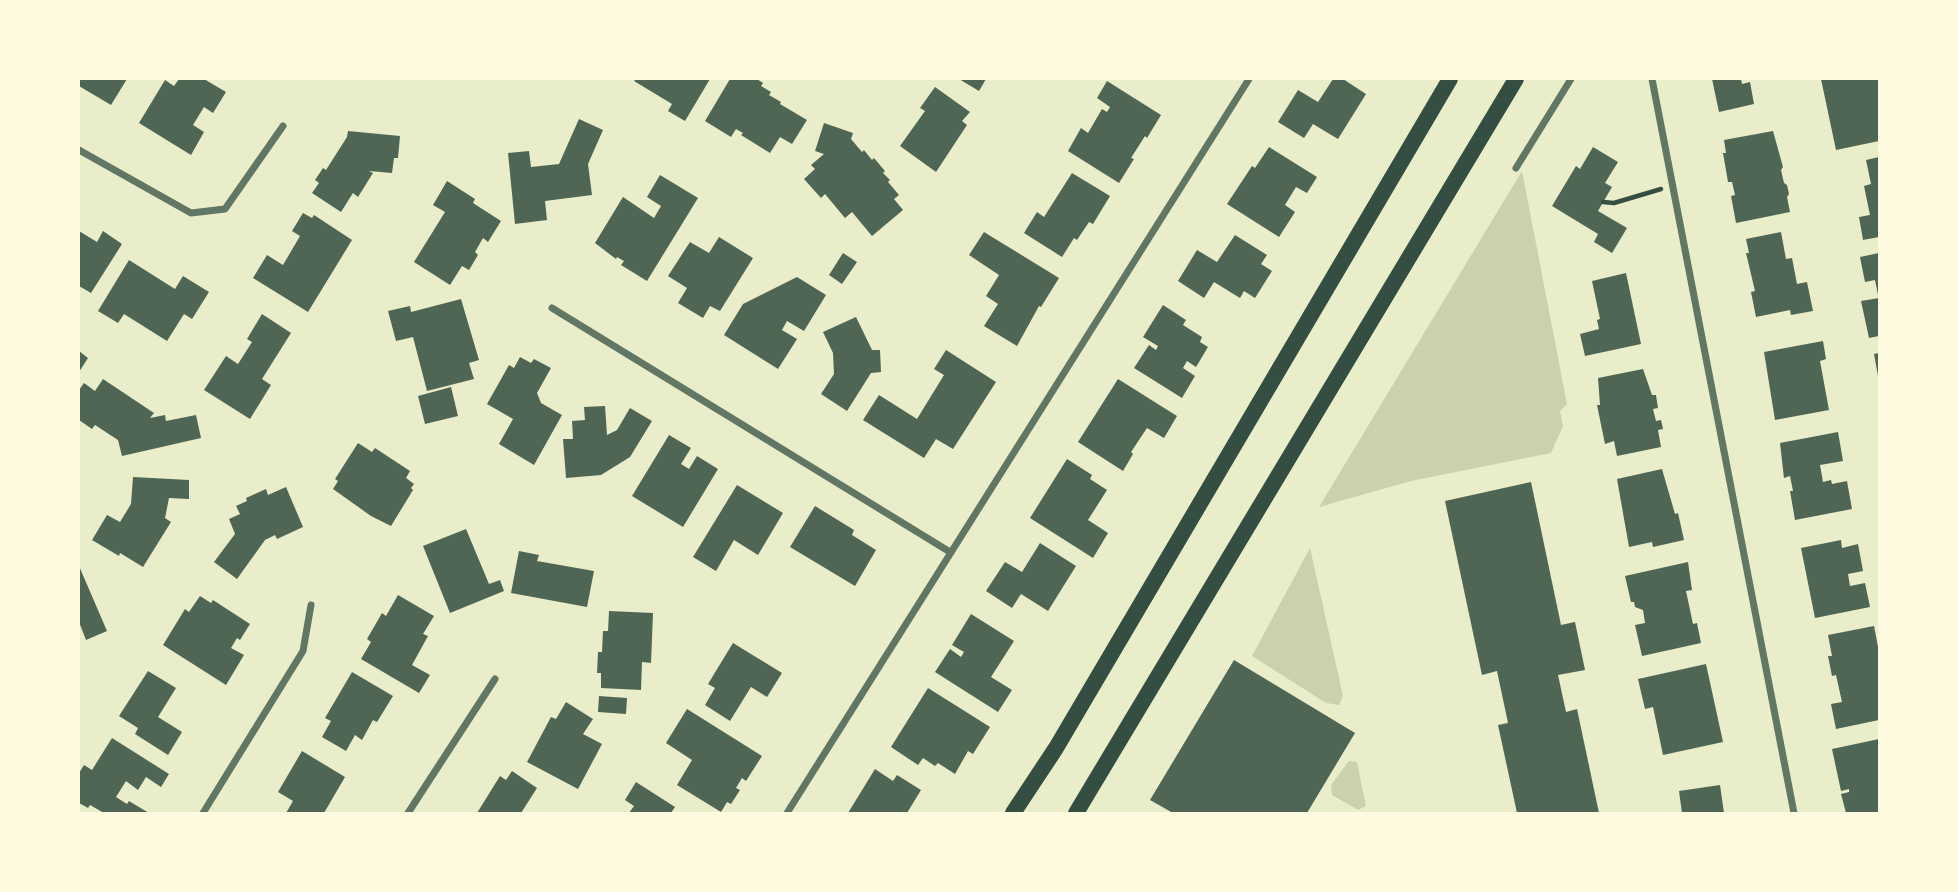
<!DOCTYPE html>
<style>
body{margin:0}
#map{position:relative;width:1958px;height:892px;overflow:hidden;background:#e9edc9;font-family:Barlow,sans-serif}
canvas{display:block}
.frame{position:absolute;inset:0;border:80px solid #fefae0;pointer-events:none}
</style>
<div id="map">
<canvas width="1958" height="892"></canvas>
<div class="frame"></div>
</div>
<script>
const ctx = document.querySelector('canvas').getContext('2d');
ctx.lineJoin = 'round';
function fill(path, color) {
  ctx.fillStyle = color;
  ctx.fill(path, 'evenodd');
}
function strokePath(path, color, width, dash) {
  ctx.strokeStyle = color;
  ctx.lineWidth = width;
  ctx.lineCap = dash ? 'butt' : 'round';
  ctx.setLineDash(dash || []);
  ctx.stroke(path);
}
fill(new Path2D(`
 M1522 171 1567 404 1560 411 1563 426 1551 453 1411 481 1319 507Z
 M1310 548 1343 696 1339 705 1326 703 1252 656Z
 M1349 761 1357 762 1366 806 1358 810 1332 795 1331 785Z`), '#cad2ad');
fill(new Path2D(`
 M79 79H127L111 105 79 86Z
 M179 79H204L226 92 213 113 204 107 193 125 204 132 191 155 139 123 165 80 174 86Z
 M636 79H710L685 121 668 111 672 104 634 81Z
 M730 79H757L763 83 761 86 771 92 769 95 781 102 780 104 807 120 792 144 780 137 770 153 741 135 743 133 736 129 731 137 705 121Z
 M959 79H986L979 91Z
 M1333 79H1343L1366 94 1338 139 1313 124 1304 138 1278 122 1298 90 1318 102Z
 M1712 79H1741L1742 84 1750 82 1754 104 1719 112Z
 M1821 79H1879V141L1836 150Z
 M1107 81 1161 115 1147 138 1145 136 1131 158 1134 159 1119 183 1068 151 1081 128 1088 133 1102 109 1107 112 1110 107 1097 98Z
 M935 87 970 112 962 121 967 125 936 172 900 146 925 111 920 108Z
 M579 119 603 130 588 164 592 195 545 201 547 220 515 224 508 153 529 151 531 167 559 164Z
 M824 123 853 133 851 139 862 152 864 150 872 160 874 158 885 171 883 173 890 180 888 182 899 195 894 199 903 210 872 236 852 212 845 218 825 194 821 198 804 179 815 169 811 165 824 154 815 151Z
 M348 131 400 136 398 158H394L392 173 369 171 373 173 358 197 353 193 341 212 312 193 319 183 315 180 323 168 326 170 347 137Z
 M1773 131 1783 167 1781 170 1784 183 1787 185 1789 194 1787 197 1790 212 1736 223 1731 196 1735 195 1732 182H1728L1723 153H1726L1724 140Z
 M1269 147 1317 177 1307 193 1296 187 1285 205 1295 212 1279 237 1227 204 1252 166 1255 168Z
 M1593 147 1618 162 1605 183 1612 187 1598 211 1627 228 1612 253 1594 242 1598 234 1552 206 1576 166 1580 169Z
 M1879 157V237L1863 240 1859 217 1870 215 1864 186 1871 184 1866 160Z
 M1072 173 1110 196 1093 224 1089 222 1077 240 1074 238 1062 257 1024 233 1037 212 1044 217Z
 M660 175 698 198 647 281 621 265 624 261 617 257 616 259 595 243 623 197 654 218 661 206 647 197Z
 M447 181 475 199 473 203 501 221 488 242 483 238 475 252 478 255 469 270 462 266 450 285 414 262 445 212 433 205Z
 M303 213 312 218 314 215 352 240 308 312 253 278 267 255 283 265 300 236 292 231Z
 M79 231 97 242 103 231 122 244 91 293 79 286Z
 M984 232 1059 278 1041 307 1039 306 1017 346 984 326 998 304 986 296 999 275 969 255Z
 M1781 232 1786 259 1792 258 1797 284 1807 282 1813 311 1791 315 1790 310 1756 317 1751 292 1755 291 1746 253H1749L1746 239Z
 M1235 235 1267 255 1261 264 1272 271 1255 298 1244 291 1240 298 1214 282 1204 298 1178 281 1197 250 1217 262Z
 M719 237 753 258 720 311 710 306 703 318 678 303 687 288 668 276 690 242 709 253Z
 M843 253 857 262 842 284 829 275Z
 M1879 253V295H1878L1875 280 1865 282 1860 257Z
 M129 260 175 289 183 276 209 292 192 319 184 314 167 341 124 314 118 323 98 311Z
 M1626 273 1641 344 1585 356 1580 334 1599 329 1597 320 1600 319 1592 281Z
 M797 277 826 295 804 331 787 321 782 330 797 339 778 369 724 335 743 304Z
 M1879 298V336L1869 338 1861 301Z
 M461 299 479 360 469 363 474 379 427 391 413 337 396 341 388 311 410 306 411 312Z
 M1163 305 1186 320 1183 325 1202 337 1200 342 1208 347 1196 367 1187 361 1183 368 1195 376 1182 398 1134 368 1149 345 1156 350 1158 346 1143 337Z
 M262 314 291 333 262 379 271 385 250 419 204 390 226 356 238 364 252 342 247 339Z
 M856 317 872 350H880L881 372 871 373 847 411 821 394 834 374 833 353 823 332Z
 M1823 341 1826 359 1820 361 1829 410 1775 420 1764 352Z
 M946 350 996 382 953 449 936 439 924 458 863 420 879 395 917 419 944 375 934 369Z
 M79 351 88 358 79 372Z
 M1879 353V375L1878 376 1874 354Z
 M520 357 531 363 534 359 551 368 537 393 541 403 562 415 534 465 499 444 513 419 487 404 509 365 514 368Z
 M1643 369 1652 395H1656L1658 408 1653 409 1656 421 1661 420 1663 429 1658 430 1661 447 1617 456 1614 441 1605 444 1597 405H1600L1598 378Z
 M103 379 154 413 150 418 165 415 166 421 196 415 201 438 122 456 118 440 95 425 92 429 79 420V390L84 383 95 391Z
 M1118 379 1177 416 1164 438 1147 428 1131 452 1133 454 1123 471 1078 442Z
 M451 387 458 416 425 424 418 396Z
 M605 406 607 435 617 430 630 408 652 421 630 457 601 475 566 478 563 439H573L572 421 585 420 584 407Z
 M1838 432 1843 461 1820 465 1823 482 1831 480 1832 484 1847 481 1852 509 1795 520 1790 491H1793L1790 476 1784 478 1780 443Z
 M669 435 691 448 681 464 689 469 697 456 718 469 683 527 632 496Z
 M358 443 372 452 375 448 410 471 406 478 414 484 411 488 413 490 391 526 371 516 333 489 338 481 335 479Z
 M1067 459 1092 475 1090 479 1107 490 1088 520 1108 533 1093 558 1030 518Z
 M1662 469 1675 514 1678 513 1684 540 1653 547 1652 542 1629 547 1617 479Z
 M133 477 189 480V499L169 498 165 518 171 522 143 567 120 553 119 556 92 540 107 515 120 522 131 504Z
 M1531 482 1561 625 1575 622 1585 670 1558 675 1566 712 1577 709 1599 813H1517L1498 725 1508 723 1497 671 1482 675 1445 501Z
 M737 485 783 513 758 555 734 540 716 571 693 557Z
 M286 487 303 527 277 539 275 535 265 540 237 579 214 562 235 534 229 519 240 514 236 506 247 501 246 498 266 489 268 495Z
 M815 506 854 530 852 535 876 550 855 586 790 547Z
 M466 529 489 584 500 580 504 591 450 613 423 546Z
 M1841 540 1842 548 1858 544 1863 571 1848 574 1850 586 1865 583 1870 607 1815 618 1801 548Z
 M1040 543 1076 566 1048 611 1021 594 1012 608 986 591 1005 562 1022 572Z
 M519 551 539 555 537 561 594 571 587 607 511 593Z
 M1688 562 1692 590 1686 591 1693 624 1697 623 1701 643 1642 656 1635 625 1645 623 1643 610 1635 607 1634 602H1631L1625 576Z
 M79 566 107 631 86 640 79 622Z
 M398 595 434 616 423 634 428 636 412 665 430 675 419 693 361 659 371 642 367 639 382 613 386 616Z
 M200 596 211 603 213 600 250 624 240 640 237 638 231 648 244 655 226 685 163 645 185 609 189 612Z
 M609 611 653 613 651 663 642 662 641 690 601 688V673H597L598 652H602L603 631H608Z
 M971 614 1014 641 991 677 1012 690 998 712 935 672 950 649 961 657 964 652 952 645Z
 M1874 626 1879 652V720L1836 729 1831 704 1842 702 1836 675 1832 676 1828 656H1832L1828 635Z
 M733 643 782 673 767 697 751 687 730 721 705 705 715 688 708 684Z
 M1234 660 1355 733 1307 813H1173L1150 800Z
 M1706 664 1723 742 1663 755 1653 707 1645 709 1638 679Z
 M148 671 176 688 158 717 182 732 168 755 135 734 138 728 119 716Z
 M352 672 393 696 377 722 373 720 362 740 355 735 346 751 322 737 331 721 325 718Z
 M928 688 990 727 973 754 968 751 955 774 938 763 935 766 923 758 918 765 891 747Z
 M599 696 627 698 626 714 598 712Z
 M566 702 593 719 583 734 602 744 578 789 527 762 551 717 556 719Z
 M687 709 762 756 746 781 742 778 736 788 740 790 731 804 727 802 721 812 677 785 692 760 666 743Z
 M112 738 169 774 161 787 146 777 138 790 126 781 116 797 127 804 129 801 149 813H104L90 805 88 808 79 803V773L84 765 92 770Z
 M1879 739V813H1846L1841 794 1849 792V789L1841 791 1832 749Z
 M302 751 345 777 324 813H286L293 801 278 792Z
 M875 769 893 781 897 775 921 790 907 813H848Z
 M512 771 537 788 521 813H477L500 776 506 780Z
 M636 782 675 807 671 813H629L634 806 625 800Z
 M1720 785 1724 813H1682L1679 791Z`), '#4f6655');
strokePath(new Path2D(`
 M1603 202 1614 203 1661 189`), '#344e41', 4.5);
strokePath(new Path2D(`
 M1652 79 1794 813
 M79 150 191 213 225 209 283 126
 M1516 168 1571 79
 M552 308 950 552
 M203 813 303 651 311 605
 M408 813 495 679
 M787 813 1249 79`), '#617663', 7);
strokePath(new Path2D(`
 M1013 813 1056 748 1450 79
 M1076 813 1516 79`), '#344e41', 16);
</script>
